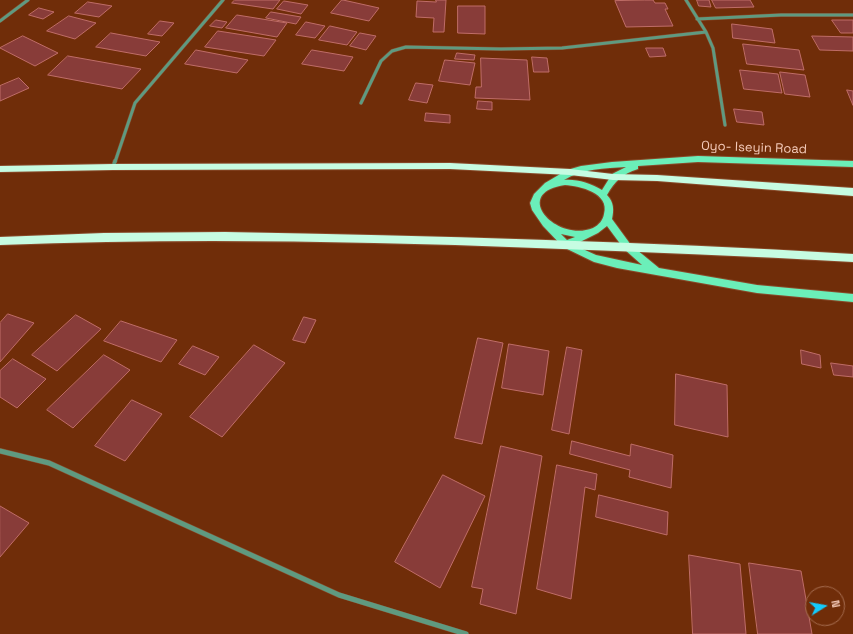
<!DOCTYPE html>
<style>
body{margin:0}
#map{position:relative;width:853px;height:634px;overflow:hidden;background:#702d09;font-family:"Space Grotesk",sans-serif}
canvas{display:block}
.north{position:absolute;left:805px;top:586px;width:40px;height:40px;box-sizing:border-box;background:#702d09;border:1px solid #a56c4f;border-radius:50%;rotate:79deg;font-size:11px;font-weight:700;line-height:16px;text-align:center;color:#f4cab9}
.north::after{content:'';display:block;margin:auto;width:14px;height:18px;background:#14cafb;clip-path:polygon(50% 0,100% 100%,50% 72%,0 100%)}
</style>
<div id="map">
<canvas width="853" height="634"></canvas>
<div class="north">N</div>
</div>
<script>
const ctx = document.querySelector('canvas').getContext('2d');
ctx.lineJoin = 'round';
function fill(path, color) {
  ctx.fillStyle = color;
  ctx.fill(path, 'evenodd');
}
function strokePath(path, color, width, dash) {
  ctx.strokeStyle = color;
  ctx.lineWidth = width;
  ctx.lineCap = dash ? 'butt' : 'round';
  ctx.setLineDash(dash || []);
  ctx.stroke(path);
}
function label(font, color, halo, rows, align = 'center') {
  ctx.font = font + ' "Space Grotesk",sans-serif';
  ctx.lineWidth = 3.5;
  ctx.setLineDash([]);
  ctx.textBaseline = 'middle';
  ctx.strokeStyle = halo;
  ctx.fillStyle = color;
  for (const [text, x, y, turn = 0] of rows) {
    ctx.save();
    ctx.translate(x, y);
    ctx.rotate((+turn || 0) * Math.PI / 180);
    ctx.textAlign = isNaN(turn) ? turn : align;
    if (halo) ctx.strokeText(text, 0, 0);
    ctx.fillText(text, 0, 0);
    ctx.restore();
  }
}
const building = new Path2D(`
 M235 0H280L273 9 232 3Z
 M342 0H343L379 8 369 21 331 13Z
 M436 0H446L444 32H433L434 18 416 17 417 1 436 2Z
 M645 0H653L655 3H665L668 9H665L673 26 626 27 615 1Z
 M697 0H709L711 7 699 6Z
 M712 0H750L754 7 716 8Z
 M284 1 308 5 301 14 277 9Z
 M88 2 112 6 99 17 75 13Z
 M458 6H485V34L458 33Z
 M39 8 54 12 43 19 29 15Z
 M271 12 301 17 296 24 266 18Z
 M237 15 287 23 277 37 226 28Z
 M69 16 96 23 75 39 47 31Z
 M216 20 227 22 222 28 210 26Z
 M832 20H853V33H841Z
 M160 21 174 23 162 36 148 34Z
 M306 22 325 26 315 38 296 35Z
 M732 24 772 29 775 43 733 38Z
 M330 26 357 32 347 45 319 40Z
 M218 31 276 40 264 56 205 47Z
 M111 33 160 42 146 56 96 47Z
 M360 33 376 36 366 50 350 46Z
 M23 36 58 53 35 66 0 48Z
 M812 36 853 37V51L820 50Z
 M743 44 799 50 804 70 747 64Z
 M646 48H663L666 56 650 57Z
 M196 50 248 60 237 73 185 64Z
 M312 50 353 57 344 71 302 64Z
 M457 53 475 55 474 60 455 59Z
 M68 56 141 69 122 89 48 75Z
 M532 57 547 58 549 72H534Z
 M481 58 527 60 530 100 475 98 476 87H481Z
 M445 60 475 63 470 85 439 81Z
 M740 70 778 74 782 93 744 89Z
 M780 72 805 75 810 97 785 94Z
 M19 78 29 88 0 101V86Z
 M416 83 433 85 427 103 409 100Z
 M847 90 853 91V105Z
 M478 101 492 102V110L477 109Z
 M734 109 762 112 764 125 737 122Z
 M426 113 450 115V123L425 121Z
 M8 314 34 323 0 362V323Z
 M76 315 101 329 57 371 32 355Z
 M304 317 316 320 305 343 293 340Z
 M121 321 177 340 161 362 104 341Z
 M478 338 503 343 482 444 455 438Z
 M509 344 549 351 543 395 502 388Z
 M254 345 285 363 222 437 190 417Z
 M193 346 219 357 205 375 179 364Z
 M567 347 582 350 569 434 552 430Z
 M801 350 820 355 821 368 802 364Z
 M104 355 130 370 73 428 47 410Z
 M13 359 46 379 17 408 0 397V371Z
 M831 363 853 366V377L834 375Z
 M676 374 727 385 728 437 675 425Z
 M132 400 162 414 125 461 95 446Z
 M572 441 630 456 631 444 673 455 671 488 629 477 630 470 570 454Z
 M501 446 542 456 516 614 480 604 483 589 472 587Z
 M557 465 597 474 595 490 585 487 571 599 537 589Z
 M443 475 485 496 440 588 395 562Z
 M599 495 668 512 667 535 596 517Z
 M0 506 29 523 0 557Z
 M689 555 740 564 746 634H693Z
 M749 563 801 571 812 634H758Z`);
fill(building, '#883c39');
strokePath(building, '#bf6d68', 1);
const minorFar2 = new Path2D(`
 M686 0 706 32 713 48 725 125
 M697 19 781 15H853
 M0 21 28 0
 M361 103 381 61 392 51 406 47 501 49 562 48 706 32
 M115 162 135 103 223 0`);
const minorFar1 = new Path2D(`
 M113 167 115 161`);
const minor = new Path2D(`
 M0 451 49 463 339 595 466 634`);
const primary = new Path2D(`
 M698 156 853 161V167L698 162 638 166V169C622 174 615 181 607 195 614 202 614 210 612 219L631 245 659 268 757 285 853 294V302L757 293 617 268 594 262 563 247 543 226 532 210 530 203 534 194 545 183 567 170 581 166 612 162ZM626 167 612 174 602 190C590 183 577 179 564 180 582 169 605 168 626 167ZM565 185C580 186 610 193 604 214 603 220 599 225 593 228 557 243 510 193 565 185ZM607 226 624 249 642 265 596 255 574 245 598 233ZM561 234 575 237 567 240Z`);
const motorway = new Path2D(`
 M450 163 570 169 613 174 657 175 853 188V196L657 181 613 180 570 175 450 169 113 170 0 172V166L113 164Z
 M225 232C434 236 644 241 853 254V262C747 256 642 252 536 248 357 241 179 238 0 245V237L104 233Z`);
strokePath(minorFar2, '#884929', 4);
strokePath(minorFar1, '#884929', 5);
strokePath(minor, '#884929', 6);
strokePath(primary, '#884929', 2);
strokePath(motorway, '#884929', 2);
strokePath(minorFar2, '#5f9a80', 3);
strokePath(minorFar1, '#5f9a80', 3.5);
strokePath(minor, '#5f9a80', 5);
fill(primary, '#6befb9');
fill(motorway, '#c6fce2');
label('13px', '#f4cab9', '#702d09', [
 ["Oyo- Iseyin Road",754,148,2]
]);
</script>
